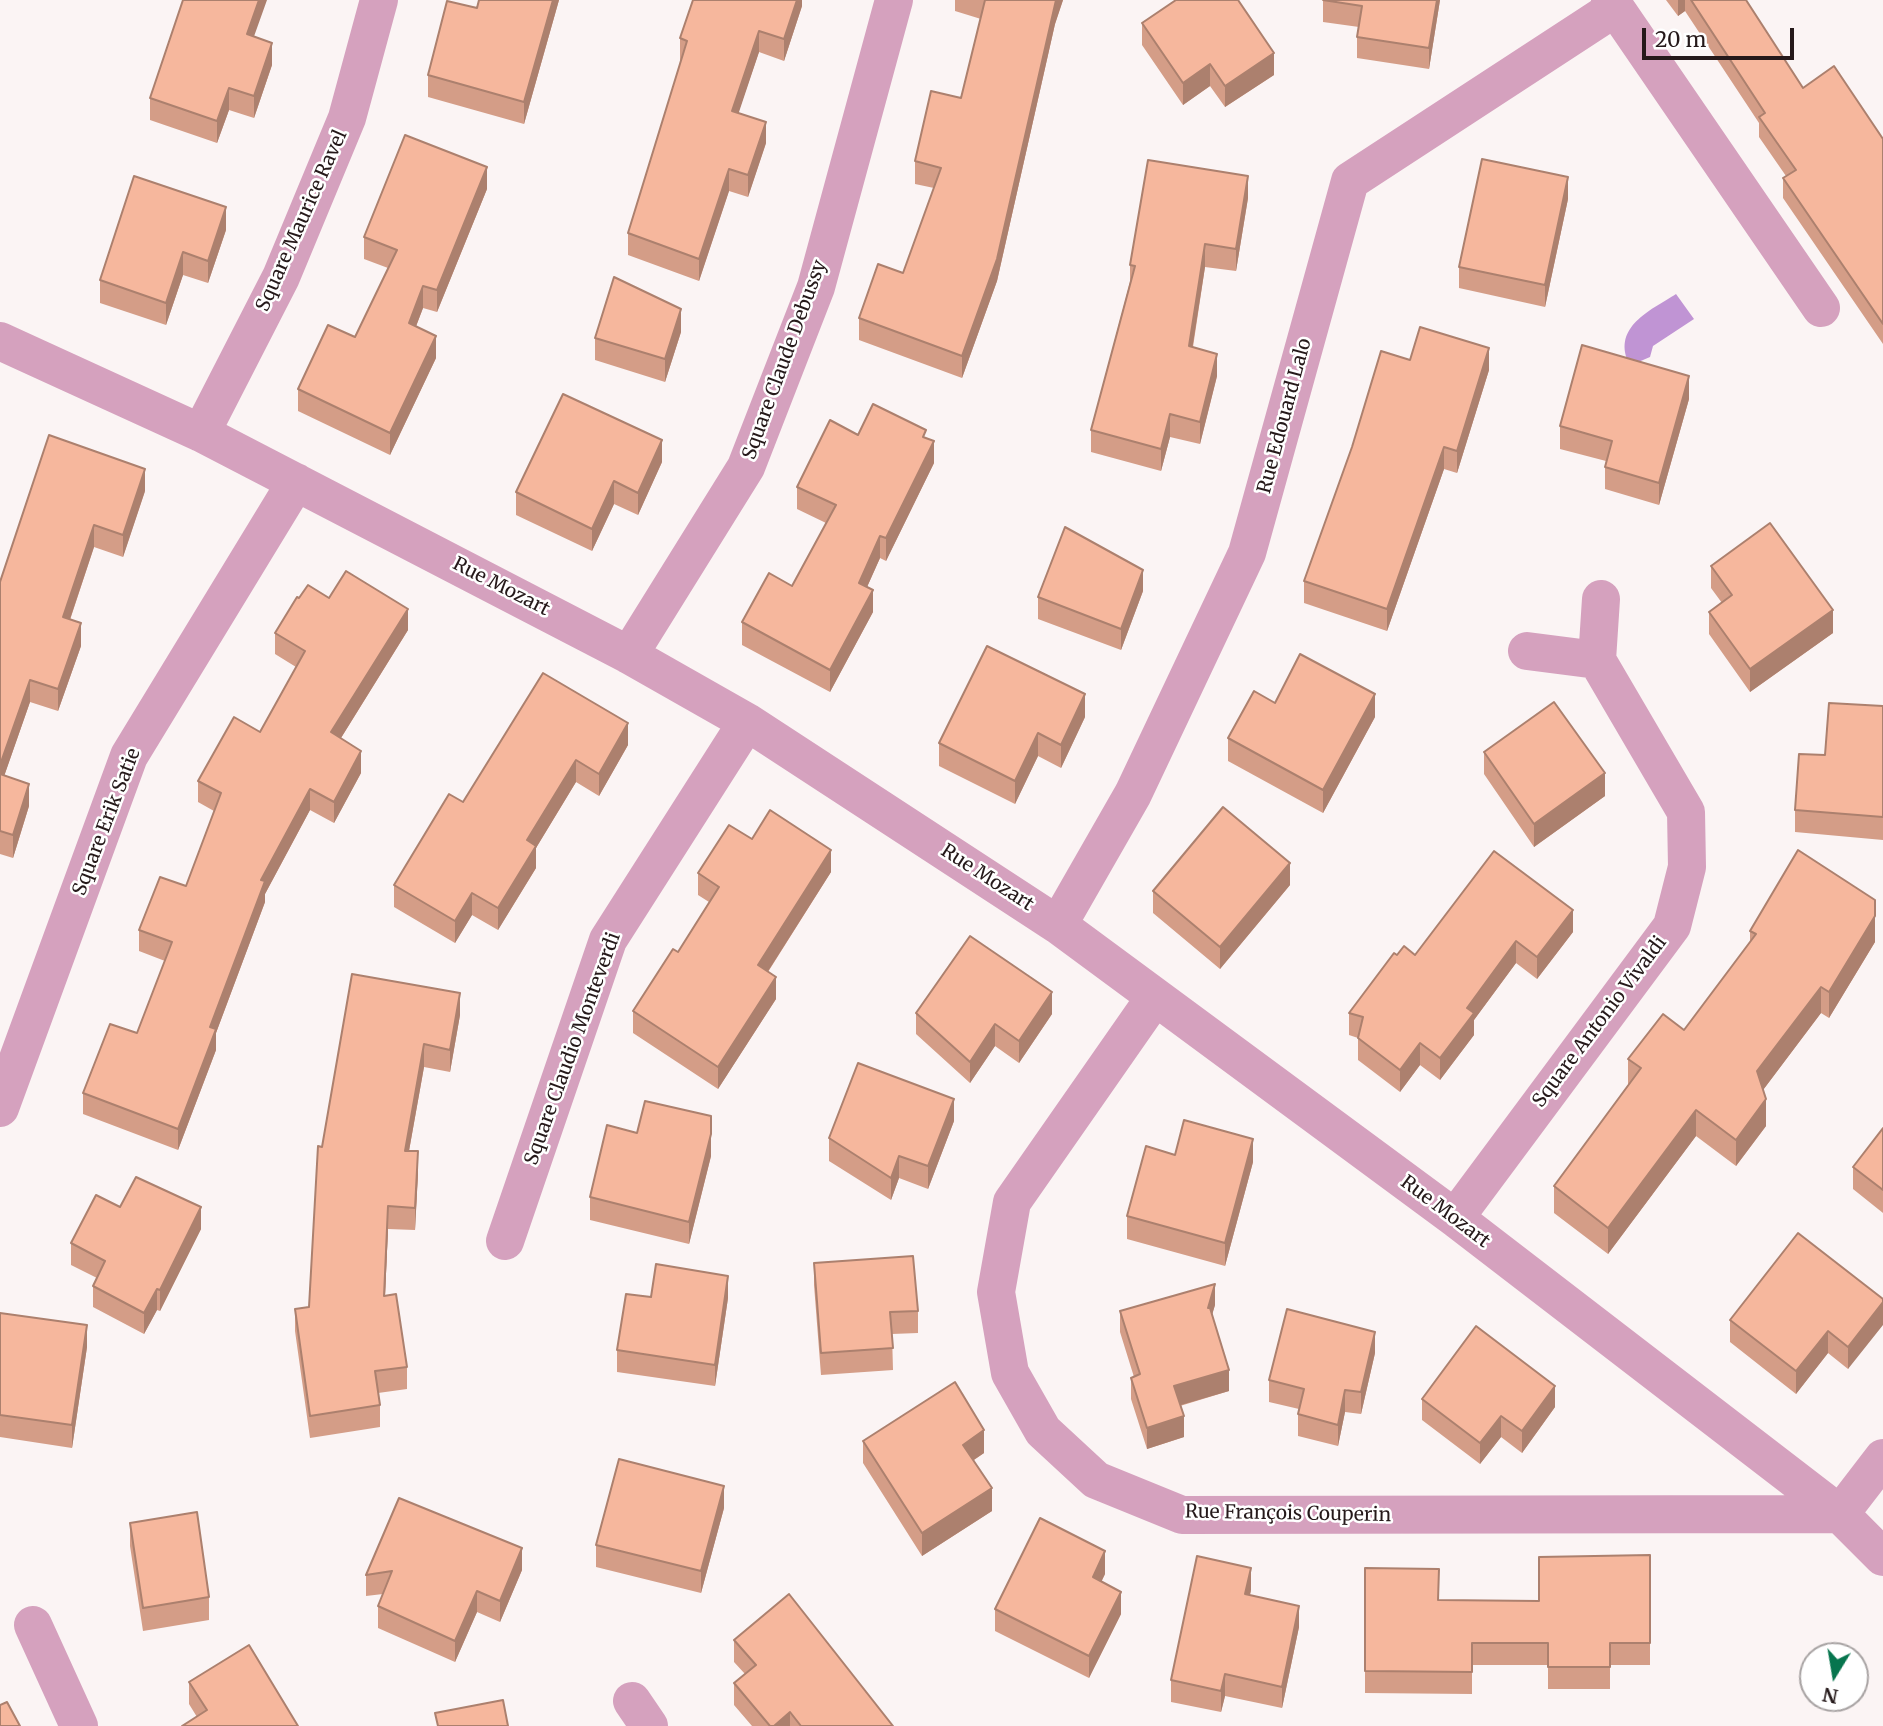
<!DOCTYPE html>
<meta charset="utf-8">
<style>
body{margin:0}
#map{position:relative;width:1883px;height:1726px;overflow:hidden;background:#fbf4f4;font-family:Merriweather,serif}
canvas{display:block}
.north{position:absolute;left:1799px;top:1642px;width:70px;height:70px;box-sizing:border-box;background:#fff;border:2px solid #a8a3a3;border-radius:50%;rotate:191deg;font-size:19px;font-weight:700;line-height:28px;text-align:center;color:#25191a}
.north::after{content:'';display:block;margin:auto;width:24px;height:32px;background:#07754e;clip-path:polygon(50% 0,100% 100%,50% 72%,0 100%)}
.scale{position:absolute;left:1642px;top:28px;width:152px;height:32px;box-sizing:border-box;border:4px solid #25191a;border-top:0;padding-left:9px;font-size:21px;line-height:24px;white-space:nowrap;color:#25191a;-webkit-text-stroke:5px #fff;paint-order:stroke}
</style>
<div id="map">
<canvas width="1883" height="1726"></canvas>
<div class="north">N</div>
<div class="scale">20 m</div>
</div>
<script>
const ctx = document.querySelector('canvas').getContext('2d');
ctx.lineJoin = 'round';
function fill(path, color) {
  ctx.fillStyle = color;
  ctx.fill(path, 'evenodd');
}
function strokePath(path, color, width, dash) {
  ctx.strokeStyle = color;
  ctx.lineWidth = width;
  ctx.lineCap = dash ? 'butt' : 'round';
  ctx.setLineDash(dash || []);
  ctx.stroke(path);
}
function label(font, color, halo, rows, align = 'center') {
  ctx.font = font + ' Merriweather,serif';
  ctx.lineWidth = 5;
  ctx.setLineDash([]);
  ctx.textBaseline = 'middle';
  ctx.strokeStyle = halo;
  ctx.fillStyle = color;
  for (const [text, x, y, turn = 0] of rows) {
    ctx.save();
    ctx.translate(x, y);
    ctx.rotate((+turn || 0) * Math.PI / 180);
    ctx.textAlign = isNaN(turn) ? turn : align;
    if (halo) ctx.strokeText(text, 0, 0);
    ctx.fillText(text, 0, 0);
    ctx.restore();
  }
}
fill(new Path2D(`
 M1676 294 1694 319 1653 346 1650 357 1636 363 1627 359C1615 325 1653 309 1676 294Z`), '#c094d4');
strokePath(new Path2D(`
 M1610 0 1821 308
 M0 341 201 433 629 655 747 722 1058 925 1455 1218 1840 1514 1883 1557
 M201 433 281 277 347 118 379 0
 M1527 651 1597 660
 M629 655 746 467 816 287 894 0
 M1058 925 1133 794 1247 553 1350 181 1615 8
 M1155 997 1012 1202 996 1292 1010 1373 1043 1431 1096 1480 1182 1515 1840 1514 1883 1458
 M0 1108 129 756 296 482
 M1455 1218 1672 926 1687 867 1686 812 1597 660 1601 599
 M505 1241 608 940 747 722
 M33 1625 79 1726
 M632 1701 649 1726`), '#d5a1be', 38);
fill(new Path2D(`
 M559 0 524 124 428 97V75L477 8Z
 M802 0V6L784 61 759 52 738 113 766 143 748 197 729 191 699 281 628 255V233L681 61 680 60V38Z
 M955 0H1063L1055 24 997 281 962 378 859 340V318L903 273 934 188 915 184V161L961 98 981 19 955 11Z
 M1323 0H1440L1429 69 1357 58V37L1359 27 1323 22Z
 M1666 0H1746L1803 88 1883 139V344L1783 198V178L1786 176 1759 137V123L1685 11 1678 16Z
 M1142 23 1274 75 1225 107 1210 86 1183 105 1142 45Z
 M254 37 272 65 254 118 229 110 217 143 150 120V98Z
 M487 189 437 312 423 308 416 326 436 358 390 455 298 411V389L355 337 388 268 364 259V237Z
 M1248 198 1236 271 1205 267 1193 347 1217 376 1200 444 1170 437 1161 471 1091 452V430L1130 282V265Z
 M1568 199 1545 307 1459 288V267Z
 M226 230 208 283 183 275 166 325 100 303V280Z
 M681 332 665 382 595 360V338Z
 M1410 360 1489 370 1457 473 1444 469 1387 631 1304 603V581Z
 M1689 399 1659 505 1605 489V467L1606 461 1560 449V426Z
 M858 435 926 437 934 463 886 561 880 558 867 587 873 612 830 692 742 645V622L792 586 826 523 797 509V487Z
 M662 462 638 515 614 504 592 551 516 515V492Z
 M145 491 123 557 94 547 70 620 81 646 58 711 30 702 4 776 29 806 13 858 0 854V582Z
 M1711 566 1833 633 1750 692 1709 634V612L1722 603 1711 588Z
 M1143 591 1121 650 1038 619V597Z
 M299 598H329L408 630 341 738 361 773 334 823 310 810 265 894V902L216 1033V1050L178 1150 83 1114V1093L137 1033 165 961 139 951V930L186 886 214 811 198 802V781L260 732 296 667 275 654V633Z
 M543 673 628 745 599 796 576 782 536 848V868L498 930 472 915 455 943 394 907V885L463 802Z
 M1883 706V840L1795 832V810L1825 755Z
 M1085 717 1061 768 1038 756 1015 804 939 766V743Z
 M1375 717 1323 813 1228 761V738Z
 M1484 752 1605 796 1534 847 1484 774Z
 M752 839 831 872 768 972 776 999 718 1089 633 1033V1011L678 952 709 902 698 895V873Z
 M1290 885 1220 969 1153 913V891Z
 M1750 931 1875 942 1829 1018 1821 1013 1763 1090 1766 1126 1736 1166 1696 1136 1608 1254 1554 1213V1186L1628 1085V1059L1684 1030 1750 943Z
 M1573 932 1537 979 1516 963 1474 1020V1035L1440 1080 1420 1065 1400 1092 1358 1060V1038L1349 1035V1013L1397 955H1415Z
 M352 974 460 1015 450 1072 424 1067 409 1151 418 1173 415 1230 388 1229 385 1296 407 1367V1389L378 1393 380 1405V1427L310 1438 295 1331V1309L309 1307 322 1147Z
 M916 1013 1052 1014 1019 1063 995 1046 970 1083 916 1034Z
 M954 1121 928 1189 899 1178 891 1200 829 1161V1138Z
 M1883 1128V1213L1853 1189V1167Z
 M637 1133 711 1156 689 1244 590 1220V1197Z
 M1175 1155 1253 1162 1225 1266 1127 1239V1216Z
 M120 1207 201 1229 160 1311 157 1310 144 1334 93 1307V1286L97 1278 71 1265V1243Z
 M814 1263 918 1311V1333L892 1334 893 1370 821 1375 814 1285Z
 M728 1298 715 1386 617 1372V1350Z
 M1883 1299 1848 1369 1828 1353 1796 1394 1730 1342V1320Z
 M1215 1305 1212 1314 1229 1391 1180 1406 1184 1437 1147 1449 1131 1399V1378L1134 1377 1120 1332V1311Z
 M0 1313 87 1347 72 1448 0 1437Z
 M1375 1353 1361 1414 1345 1412 1338 1446 1298 1436V1414L1299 1409 1269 1402V1380Z
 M1422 1399 1555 1407 1522 1453 1501 1437 1480 1464 1422 1420Z
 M863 1441 984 1453 974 1460 992 1511 922 1556 863 1463Z
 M399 1498 522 1570 500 1622 477 1612 455 1662 378 1628V1606L383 1594 366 1596V1575Z
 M724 1508 701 1593 596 1567V1545Z
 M130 1523 209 1597V1620L143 1631 130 1546Z
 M1650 1555V1665H1610V1689H1548V1665H1472V1694L1365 1693V1568L1439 1600 1539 1601Z
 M1105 1574 1101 1582 1121 1614 1089 1678 995 1631V1609Z
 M1251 1590 1250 1595 1299 1627 1282 1708 1225 1696 1221 1712 1171 1702V1680Z
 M734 1640 893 1726H752L734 1705V1683L745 1674 734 1662Z
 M189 1682 298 1726 197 1717 189 1704Z`), '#d49d87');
fill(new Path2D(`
 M259 0H267L247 56V34Z
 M553 0H559L524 124V102Z
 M797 0H802V6L784 61V39Z
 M1056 0H1063L1055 24 997 281 962 378V356Z
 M1437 0H1440L1429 69V48Z
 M1678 0H1685V11L1678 16Z
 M759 31V52L732 133V111Z
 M272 43V65L254 118V96Z
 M1274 53V75L1225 107V86Z
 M1210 64V86L1183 105V83Z
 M229 88V110L217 143V121Z
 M766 122V143L748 197V175Z
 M487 167V189L437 312V290Z
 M729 169V191L699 281V259Z
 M1248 176V198L1236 271V249Z
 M1568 177V199L1545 307V285Z
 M226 207V230L208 283V261Z
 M1205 244V267L1189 369V346Z
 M183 252V275L166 325V303Z
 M423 286V308L409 345V323Z
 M681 309V332L665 382V359Z
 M436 336V358L390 455V433Z
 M1489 348V370L1457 473V451Z
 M1217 354V376L1200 444V422Z
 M1689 376V399L1659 505V483Z
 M1170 414V437L1161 471V449Z
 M662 440V462L638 515V493Z
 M934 441V463L886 561V538Z
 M1444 447V469L1387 631V609Z
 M145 469V491L123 557V535Z
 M614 481V504L592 551V529Z
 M94 525V547L63 640V617Z
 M880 536V558L859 605V583Z
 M1143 570V591L1121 650V629Z
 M873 590V612L830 692V670Z
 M408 609V630L331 754V732Z
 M1833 610V633L1750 692V669Z
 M81 623V646L58 711V689Z
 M30 680V702L0 788V765Z
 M1085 694V717L1061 768V745Z
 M1375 694V717L1323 813V790Z
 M628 723V745L599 796V774Z
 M1038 733V756L1015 804V781Z
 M361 751V773L334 823V802Z
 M576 760V782L536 848V868L498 930V908L527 840Z
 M1605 773V796L1534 847V824Z
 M29 784V806L13 858V835Z
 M310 789V810L265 894V902L216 1033V1050L178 1150V1129L210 1027 261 880Z
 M831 850V872L758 987V965Z
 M1290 863V885L1220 969V947Z
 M472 893V915L455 943V921Z
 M1573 910V932L1537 979V957Z
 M1875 916V942L1829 1018V992Z
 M1516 941V963L1474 1020V1035L1440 1080V1058L1467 1008Z
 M776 977V999L718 1089V1067Z
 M1821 987V1013L1757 1098V1071Z
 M1052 992V1014L1019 1063V1041Z
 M460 993V1015L450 1072V1050Z
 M995 1024V1046L970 1083V1062Z
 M1420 1043V1065L1400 1092V1070Z
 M424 1044V1067L405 1173V1151Z
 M954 1099V1121L928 1189V1166Z
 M1766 1099V1126L1736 1166V1140Z
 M1696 1110V1136L1608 1254V1228Z
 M711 1134V1156L689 1244V1222Z
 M1253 1139V1162L1225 1266V1243Z
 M418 1151V1173L415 1230V1208Z
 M899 1156V1178L891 1200V1178Z
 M388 1206V1229L384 1318V1296Z
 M201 1207V1229L160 1311V1290Z
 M728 1276V1298L715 1386V1365Z
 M1215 1284V1305L1208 1329V1308Z
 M157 1289V1310L144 1334V1313Z
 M1883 1302V1325L1848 1369V1347Z
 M87 1325V1347L72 1448V1425Z
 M1828 1331V1353L1796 1394V1371Z
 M1375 1332V1353L1361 1414V1392Z
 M1229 1370V1391L1174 1407V1386Z
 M1555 1386V1407L1522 1453V1431Z
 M1345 1390V1412L1338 1446V1425Z
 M1184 1416V1437L1147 1449V1428Z
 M1501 1416V1437L1480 1464V1443Z
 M984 1430V1453L963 1467V1445Z
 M724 1486V1508L701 1593V1571Z
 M992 1488V1511L922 1556V1533Z
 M522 1548V1570L500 1622V1601Z
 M1105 1551V1574L1093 1599V1577Z
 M1251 1568V1590L1245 1616V1594Z
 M477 1591V1612L455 1662V1641Z
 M1121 1592V1614L1089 1678V1656Z
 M1299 1606V1627L1282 1708V1687Z
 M1225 1674V1696L1221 1712V1691Z
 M790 1712V1726H774Z`), '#ac806e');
const building = new Path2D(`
 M183 0H259L247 34 272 43 254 96 229 88 217 121 150 98Z
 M479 0H553L524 102 428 75 447 1 477 8Z
 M693 0H797L784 39 759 31 732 111 766 122 748 175 729 169 699 259 628 233 687 41 680 38Z
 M985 0H1056L997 259 962 356 859 318 878 264 903 273 941 168 915 161 931 91 961 98Z
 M1176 0H1238L1274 53 1225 86 1210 64 1183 83 1142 23Z
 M1323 0H1437L1429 48 1357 37 1362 6Z
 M1691 0H1746L1803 88 1834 66 1883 139V324L1783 178 1796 170 1759 117 1765 113Z
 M405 135 487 167 437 290 423 286 409 323 436 336 390 433 298 389 328 325 355 337 397 250 364 237Z
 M1482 159 1568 177 1545 285 1459 267Z
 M1148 160 1248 176 1236 249 1205 244 1189 346 1217 354 1200 422 1170 414 1161 449 1091 430 1135 266 1130 265Z
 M134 176 226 207 208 261 183 252 166 303 100 280Z
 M614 277 681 309 665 359 595 338Z
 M1420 327 1489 348 1457 451 1444 447 1387 609 1304 581 1352 447 1381 351 1410 360Z
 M1582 345 1689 376 1659 483 1605 467 1612 441 1560 426Z
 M563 394 662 440 638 493 614 481 592 529 516 492Z
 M873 404 926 430 923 437 934 441 886 538 880 536 859 583 873 590 830 670 742 622 769 573 792 586 836 505 797 487 830 420 858 435Z
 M49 435 145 469 123 535 94 525 63 617 81 623 58 689 30 680 0 765V582Z
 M1770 523 1833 610 1750 669 1709 612 1732 595 1711 566Z
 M1065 527 1143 570 1121 629 1038 597Z
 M346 571 408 609 331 732 361 751 334 802 310 789 261 880 265 881 210 1027 216 1029 178 1129 83 1093 110 1024 137 1033 172 942 139 930 160 877 186 886 221 793 198 781 234 717 260 732 305 651 275 633 297 597 299 598 308 585 329 598Z
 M987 646 1085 694 1061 745 1038 733 1015 781 939 743Z
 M1300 654 1375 694 1323 790 1228 738 1254 691 1275 703Z
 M543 673 628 723 599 774 576 760 527 840 536 846 498 908 472 893 455 921 394 885 449 794 463 802Z
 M1554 702 1605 773 1534 824 1484 752Z
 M1829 703 1883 706V817L1795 810 1799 754 1825 755Z
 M0 774 29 784 13 835 0 831Z
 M1223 807 1290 863 1220 947 1153 891Z
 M770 810 831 850 758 965 776 977 718 1067 633 1011 673 949 678 952 719 887 698 873 729 825 752 839Z
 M1798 850 1875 900V916L1829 992 1821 987 1757 1071 1766 1099 1736 1140 1696 1110 1608 1228 1554 1186 1641 1068 1628 1059 1663 1014 1684 1030 1756 934 1750 931Z
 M1494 851 1573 910 1537 957 1516 941 1467 1008 1474 1013 1440 1058 1420 1043 1400 1070 1358 1038 1363 1017 1349 1013 1394 953 1397 955 1404 946 1415 955Z
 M970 936 1052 992 1019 1041 995 1024 970 1062 916 1013Z
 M352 974 460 993 450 1050 424 1044 405 1151H418L415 1208 388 1206 384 1296 396 1294 407 1367 375 1371 380 1405 310 1416 295 1309 309 1307 318 1146 322 1147Z
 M858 1063 954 1099 928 1166 899 1156 891 1178 829 1138Z
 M645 1101 711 1116V1134L689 1222 590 1197 607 1125 637 1133Z
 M1184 1120 1253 1139 1225 1243 1127 1216 1146 1146 1175 1155Z
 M1883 1128V1190L1853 1167Z
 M136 1177 201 1207 160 1290 157 1289 144 1313 93 1286 105 1261 71 1243 96 1195 120 1207Z
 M1798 1233 1883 1299V1302L1848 1347 1828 1331 1796 1371 1730 1320Z
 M913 1256 918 1311 890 1312 893 1348 821 1353 814 1263Z
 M656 1264 728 1276 715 1365 617 1350 626 1294 651 1297Z
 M1215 1284 1208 1308H1210L1229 1370 1174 1386 1184 1416 1147 1428 1131 1378 1140 1374 1120 1311Z
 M1287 1309 1375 1332 1361 1392 1345 1390 1338 1425 1298 1414 1304 1389 1269 1380Z
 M0 1313 87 1325 72 1425 0 1415Z
 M1476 1326 1555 1386 1522 1431 1501 1416 1480 1443 1422 1399Z
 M955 1382 984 1430 963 1445 992 1488 922 1533 863 1441Z
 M619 1459 724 1486 701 1571 596 1545Z
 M399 1498 522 1548 500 1601 477 1591 455 1641 378 1606 392 1571 366 1575Z
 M197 1512 209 1597 143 1608 130 1523Z
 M1040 1518 1105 1551 1093 1577 1121 1592 1089 1656 995 1609Z
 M1650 1555V1643H1610V1667H1548V1643H1472V1672L1365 1671V1568L1439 1569 1438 1600 1539 1601V1557Z
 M1197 1556 1251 1568 1245 1594 1299 1606 1282 1687 1225 1674 1221 1691 1171 1680Z
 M789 1594 893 1726H801L790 1712 774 1726H770L734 1683 756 1665 734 1640Z
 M249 1645 298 1726H182L207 1710 189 1682Z
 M503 1700 508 1726H438L435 1713Z
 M7 1702 20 1726H0V1705Z`);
fill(building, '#f6b79d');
strokePath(building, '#ac806e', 2);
label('19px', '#25191a', '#fff', [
 ["Square Maurice Ravel",302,221,-66],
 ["Square Claude Debussy",785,360,-70],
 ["Rue Edouard Lalo",1285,416,-75],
 ["Rue Mozart",501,587,27],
 ["Square Erik Satie",107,822,-69],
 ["Rue Mozart",987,878,33],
 ["Square Antonio Vivaldi",1600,1022,-53],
 ["Square Claudio Monteverdi",573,1049,-70],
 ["Rue Mozart",1445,1212,37],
 ["Rue François Couperin",1288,1514,1]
]);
</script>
